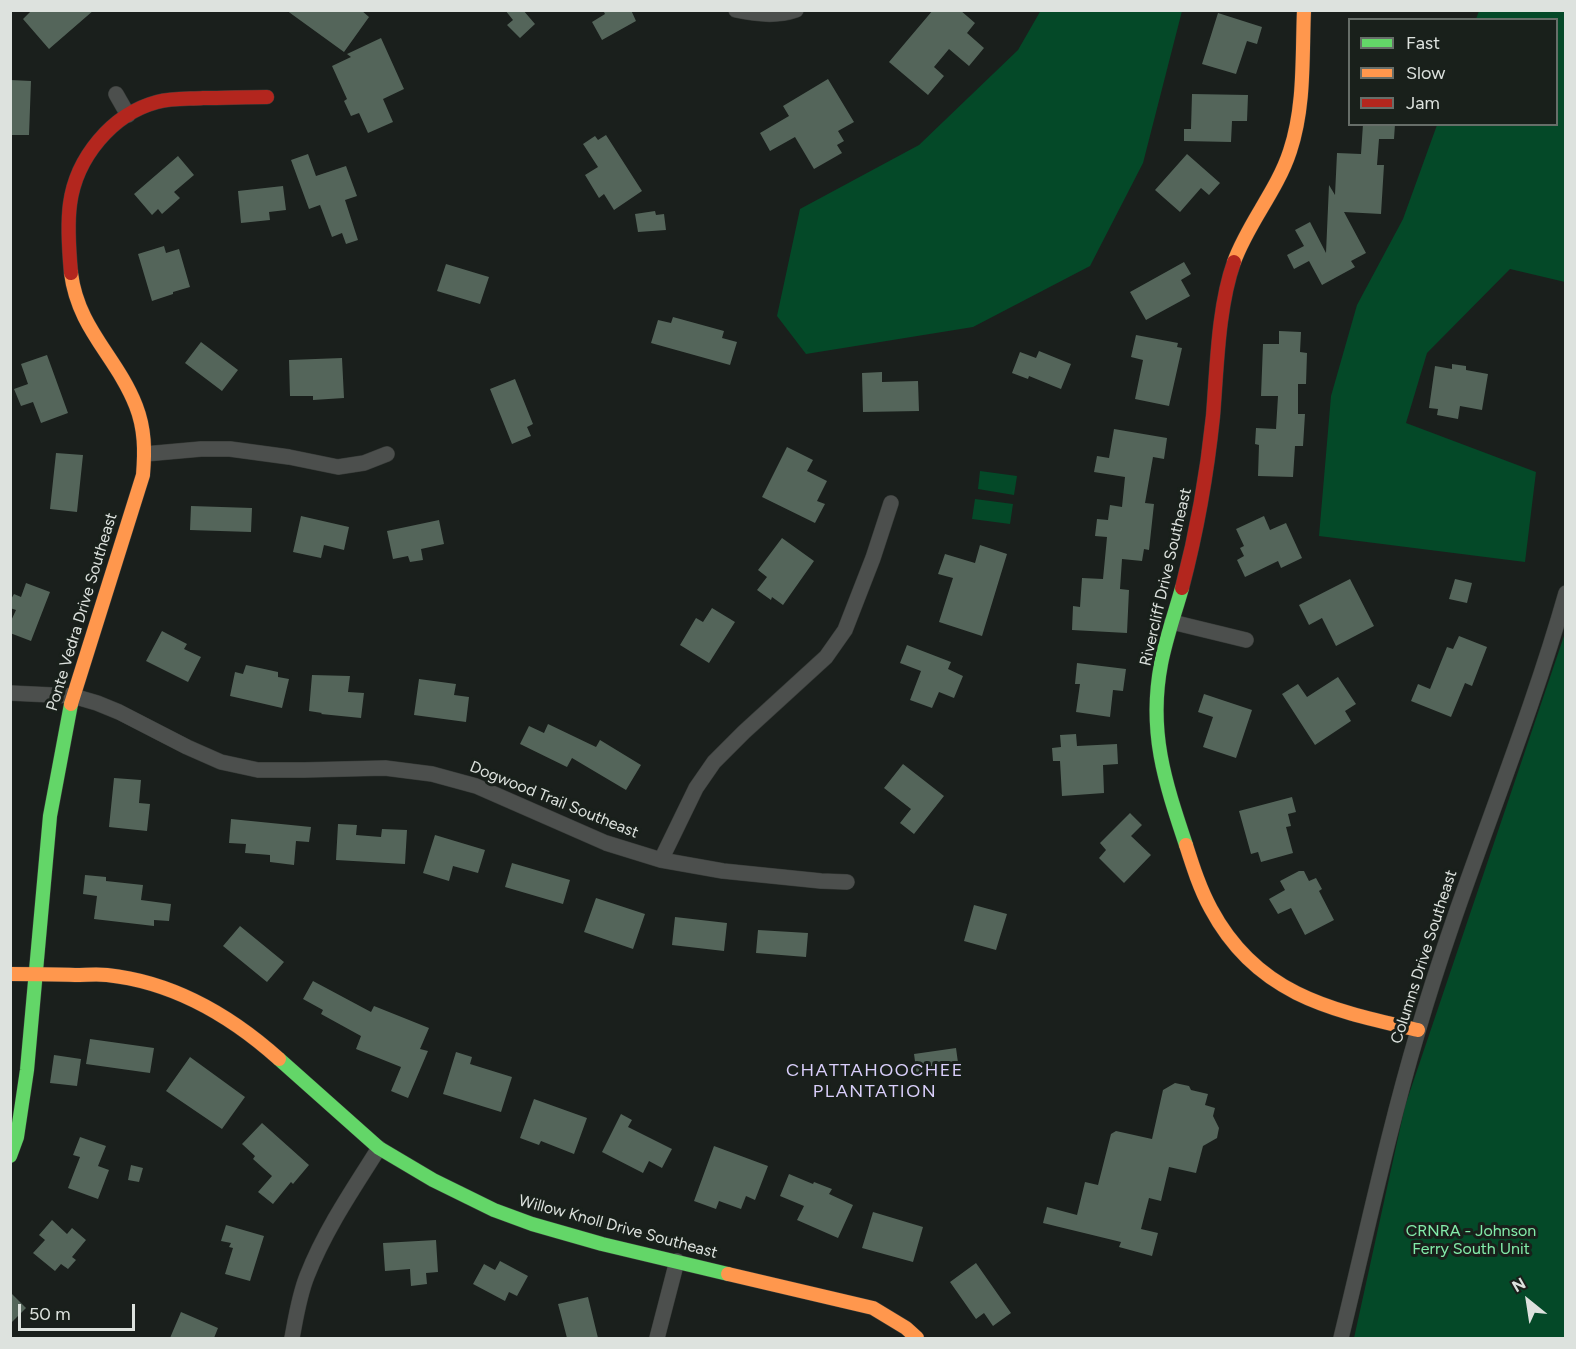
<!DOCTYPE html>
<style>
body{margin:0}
#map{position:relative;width:1576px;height:1349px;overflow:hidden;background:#1a1f1c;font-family:Figtree,sans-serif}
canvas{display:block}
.frame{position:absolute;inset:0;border:12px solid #dde2de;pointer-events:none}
.legend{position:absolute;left:1348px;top:18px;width:210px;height:108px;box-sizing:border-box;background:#19201b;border:2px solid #676e69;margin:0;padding:8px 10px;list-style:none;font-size:18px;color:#dde2de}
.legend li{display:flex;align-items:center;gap:12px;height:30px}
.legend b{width:30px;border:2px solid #676e69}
.north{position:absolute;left:1498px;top:1271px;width:60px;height:60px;-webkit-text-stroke:4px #19201b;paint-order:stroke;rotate:330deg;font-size:16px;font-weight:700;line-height:24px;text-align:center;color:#dde2de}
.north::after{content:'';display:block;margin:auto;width:21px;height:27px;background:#dde2de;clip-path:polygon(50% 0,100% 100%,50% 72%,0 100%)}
.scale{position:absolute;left:18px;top:1304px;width:117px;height:27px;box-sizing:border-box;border:3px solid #dde2de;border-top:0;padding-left:8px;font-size:18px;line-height:21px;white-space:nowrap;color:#dde2de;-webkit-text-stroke:4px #19201b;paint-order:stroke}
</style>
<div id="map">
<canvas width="1576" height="1349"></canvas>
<div class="frame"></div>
<ul class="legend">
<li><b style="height:8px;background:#63d668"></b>Fast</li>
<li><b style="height:8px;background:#ff974d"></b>Slow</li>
<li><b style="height:8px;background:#b3261e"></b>Jam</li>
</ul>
<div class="north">N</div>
<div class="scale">50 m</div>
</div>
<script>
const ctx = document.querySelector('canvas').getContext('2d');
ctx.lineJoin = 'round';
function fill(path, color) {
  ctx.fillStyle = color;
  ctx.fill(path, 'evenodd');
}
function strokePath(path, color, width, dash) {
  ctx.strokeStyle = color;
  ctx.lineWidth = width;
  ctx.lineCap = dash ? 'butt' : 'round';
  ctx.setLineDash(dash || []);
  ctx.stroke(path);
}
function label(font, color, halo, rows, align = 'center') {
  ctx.font = font + ' Figtree,sans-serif';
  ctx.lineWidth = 6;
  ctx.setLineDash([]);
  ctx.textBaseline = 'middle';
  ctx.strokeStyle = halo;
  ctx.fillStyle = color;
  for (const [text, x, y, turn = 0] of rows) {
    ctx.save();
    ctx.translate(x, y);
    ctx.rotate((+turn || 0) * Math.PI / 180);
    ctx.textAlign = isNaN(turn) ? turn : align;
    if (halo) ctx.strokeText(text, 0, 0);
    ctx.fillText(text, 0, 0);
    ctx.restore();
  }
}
fill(new Path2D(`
 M1041 10 1182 11 1143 163 1090 266 973 327 806 354 777 316 800 209 919 145 1018 50Z
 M1479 11H1565V282L1510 269 1427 353 1406 423 1536 472 1525 562 1319 536 1331 396 1357 305 1403 219 1437 125 1556 124V20L1476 19Z
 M980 471 1017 476 1014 495 978 489Z
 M975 499 1013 504 1010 524 972 519Z
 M1565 633V1338H1354L1405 1106Z`), '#044928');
fill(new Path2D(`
 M32 10H94L49 49 23 19Z
 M286 10H361L369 17 344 52Z
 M505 10H523L535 24 520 38 507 25 513 20Z
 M603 10H631L636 21 602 40 592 22 605 14Z
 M933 10H960L975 23 967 33 984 48 969 66 949 49 934 67 944 76 928 95 889 62Z
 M1218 13 1262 27 1257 44 1247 41 1236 74 1202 64Z
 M381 38 404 89 383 99 393 122 368 133 359 113 351 116 344 101 347 99 332 66 351 57 347 54Z
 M828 79 854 122 838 131 844 141 837 145 842 153 814 169 795 137 770 151 760 133 789 116 783 106Z
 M10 80 31 81 29 135H10Z
 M1192 94 1248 95 1247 121H1232L1231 142 1184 141V129H1191Z
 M1363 124H1395L1394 139H1379L1377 165H1384L1381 214 1344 212 1366 253 1351 261 1355 267 1322 285 1309 261 1294 269 1287 255 1304 246 1295 230 1310 222 1326 253 1329 185 1335 195 1337 153 1361 154Z
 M606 135 642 191 614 210 604 194 599 198 585 175 598 167 583 144 595 136 598 140Z
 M308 154 316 176 346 166 357 196 345 200 358 240 346 244 342 233 332 237 320 205 309 209 291 160Z
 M1187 154 1220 183 1209 195 1201 188 1180 212 1155 190Z
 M178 156 194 175 174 192 180 198 162 214 158 209 152 215 134 194Z
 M283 186 286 210 269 212 270 220 241 223 238 191Z
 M655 211 656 215 664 214 666 230 638 232 635 214Z
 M164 246 166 253 179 249 190 287 173 292V294L152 301 138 254Z
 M1184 262 1191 274 1181 280 1190 296 1146 320 1130 292Z
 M446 264 489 277 480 304 437 291Z
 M673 317 724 331 722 338 737 342 730 365 651 343 658 320 671 323Z
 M1279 331 1301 332 1300 352 1307 353 1306 384H1298V414H1305L1303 446H1295L1293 477 1258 476 1259 445 1255 444 1256 428 1276 429 1278 396H1261L1263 344H1279Z
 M1136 335 1178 343 1177 347 1182 348 1169 406 1135 399 1143 360 1131 357Z
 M201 342 238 370 222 391 185 363Z
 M1039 351 1071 364 1061 389 1029 376 1028 379 1012 373 1020 352 1036 358Z
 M47 355 68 413 41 423 33 402 21 406 14 389 28 384 21 364Z
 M342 358 344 398 313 400V396H290L289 360Z
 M1452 364 1466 366V370L1488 374 1482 410 1460 406 1458 419 1437 415 1438 409 1429 408 1435 366 1452 369Z
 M882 372V382L918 381 919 411 863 412 862 373Z
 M515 379 533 424 527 427 531 436 512 444 490 389Z
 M1114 429 1167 438 1164 459 1153 457 1145 503 1154 504 1149 550 1144 549 1142 561 1122 559 1120 589 1129 590 1127 633 1072 630 1073 606 1080 607 1082 578 1103 579 1107 537 1095 536 1097 519 1108 520 1110 505 1122 507 1125 477 1094 472 1097 456 1109 458Z
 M787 447 813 460 807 471 827 481 817 501 825 504 815 523 762 497Z
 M56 453 83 455 77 512 50 509Z
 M191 506 252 508 251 532 190 530Z
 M301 516 349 527 344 550 324 545 321 558 293 552Z
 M1264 516 1270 530 1286 523 1302 558 1281 568 1278 561 1245 577 1237 560 1244 556 1240 548 1244 546 1236 529Z
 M439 520 444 544 421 549 423 560 410 562 408 556 393 559 387 531Z
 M782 538 814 561 783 605 772 597 771 600 757 590 767 577 758 570Z
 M980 545 1007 554 982 636 939 622 953 578 938 574 945 554 975 563Z
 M1350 579 1374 626 1336 646 1322 618 1309 625 1299 605Z
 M1455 579 1472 583 1467 603 1449 599Z
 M26 583 50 592 31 641 10 633V623L16 610 10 608V601L14 594 21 597Z
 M712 608 735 622 709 663 680 645 696 618 703 622Z
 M162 631 187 644 184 649 201 657 188 682 146 661Z
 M1459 636 1487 647 1472 686 1465 683 1451 717 1411 701 1418 684 1430 689 1447 647 1453 649Z
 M907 645 951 662 948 669 963 676 954 698 939 692 932 708 910 700 921 671 900 663Z
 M1077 663 1126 669 1123 691 1113 690 1110 717 1076 712 1080 684H1075Z
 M246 665 278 672V677L289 679 282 708 230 696 235 672 243 674Z
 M312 675 350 676 348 692 364 693 361 718 321 714 322 713 309 711Z
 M1338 677 1356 704 1345 711 1351 721 1315 745 1282 694 1298 684 1307 697Z
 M419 679 456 684 454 695 469 697 466 722 414 715Z
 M1204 694 1252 710 1236 758 1203 747 1213 717 1198 712Z
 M548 724 596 747 600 740 641 765 626 790 572 758 567 767 520 744 529 726 544 733Z
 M1076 734 1077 746 1117 744 1118 764 1103 765 1104 793 1062 796 1060 761H1053L1052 748 1061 747 1060 735Z
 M903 764 944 796 914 834 900 823 911 809 884 788Z
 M114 778 141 780 139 803 150 804 147 831 109 827Z
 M1292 797 1296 812 1288 814 1291 826 1286 827 1293 853 1261 862 1258 852 1251 854 1239 811Z
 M1130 813 1142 825 1131 836 1151 855 1124 883 1099 858 1106 850 1100 843Z
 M231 819 311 827 309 842 296 841 294 865 270 862V855L245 853 246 844 229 843Z
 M338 824 357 825 356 835 381 837 382 829 407 830 405 864 336 860Z
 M435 835 485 850 478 873 453 866 449 881 423 873Z
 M512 863 570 880 563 904 505 887Z
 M1299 871H1304L1309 881 1316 878 1322 889 1319 891 1334 920 1305 935 1291 908 1278 914 1269 899 1285 890 1280 881Z
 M85 875 106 877V881L143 885 141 900 171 904 169 921 154 920V926L94 919 97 896 83 894Z
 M596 898 645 914 633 949 584 932Z
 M974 905 1007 914 996 950 964 941Z
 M675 917 727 923 724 951 672 945Z
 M240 926 284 962 267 982 223 946Z
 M758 930 808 933 806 957 756 953Z
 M313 981 371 1012 374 1006 429 1028 420 1049 428 1051 408 1098 391 1091 401 1067 356 1049 361 1036 321 1014 323 1010 303 999Z
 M90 1039 154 1048 150 1073 86 1064Z
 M956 1048 959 1070 917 1076 914 1054Z
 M456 1052 472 1057 470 1064 512 1077 501 1112 443 1094Z
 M54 1055 81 1059 77 1086 50 1083Z
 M190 1057 245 1097 222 1129 166 1091Z
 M1175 1083 1189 1086 1191 1090 1208 1094 1205 1105 1215 1108 1213 1116 1219 1128 1217 1138 1203 1146 1196 1173 1169 1167 1161 1201 1149 1198 1141 1229 1158 1233 1152 1256 1119 1247 1121 1242 1043 1223 1047 1207 1077 1215 1085 1182 1098 1185 1111 1134 1116 1131 1152 1139 1163 1090Z
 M534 1099 587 1118 574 1154 541 1141 539 1145 520 1138Z
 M621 1114 632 1120 628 1127 672 1149 662 1168 649 1161 643 1173 602 1152Z
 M262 1123 309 1165 293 1184 291 1182 273 1204 258 1192 272 1176 253 1159 255 1156 242 1144Z
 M80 1137 106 1146 98 1166 109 1170 98 1199 68 1188 80 1157 73 1155Z
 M714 1146 768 1166 755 1200 746 1196 741 1209 719 1201 716 1209 694 1201Z
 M131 1165 143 1168 139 1182 128 1180Z
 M789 1174 813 1184 814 1182 832 1189 829 1194 853 1205 838 1238 797 1220 804 1206 780 1196Z
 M873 1212 923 1227 913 1262 862 1248Z
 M52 1220 67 1234 72 1228 86 1240 72 1257 76 1260 68 1269 61 1264 55 1271 33 1253 45 1240 39 1235Z
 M226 1225 264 1236 250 1281 225 1274 233 1248 229 1247 231 1243 221 1241Z
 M436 1240 438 1272 426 1273 427 1284 411 1286 410 1269 385 1271 383 1243Z
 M500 1261 528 1276 517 1296 509 1292 505 1301 473 1284 484 1264 495 1270Z
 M976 1263 1011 1313 993 1326 984 1313 976 1319 950 1282Z
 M10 1292 26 1308 10 1324Z
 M588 1297 598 1338H567L558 1304Z
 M181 1312 218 1328 214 1338H170Z`), '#54655a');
const street = new Path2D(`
 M736 10C756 14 776 17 796 10
 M116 94 128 115
 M145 454 201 449H230L289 457 338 467 364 463 387 454
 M1172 622 1246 640
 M10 693 73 696 97 703 119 712 187 747 221 762 258 770H304L385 768 432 774 476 786 606 843 661 860 723 871 821 881 847 882
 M661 860 696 788 714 762 744 732 826 657 845 630 873 558 891 503
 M292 1338C296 1317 299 1296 307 1276 325 1230 353 1189 379 1148
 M657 1338 677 1261
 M1341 1338C1366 1236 1388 1132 1418 1031 1461 883 1524 741 1566 593`);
const fast = new Path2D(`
 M1182 588C1175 613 1166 638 1161 664 1148 732 1165 782 1186 845
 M279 1059 379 1148 433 1180 494 1210 532 1224 602 1244 728 1274
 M10 1156 17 1137 27 1070 50 816 71 704`);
const slow = new Path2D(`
 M1234 262C1248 223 1277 191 1290 151 1305 106 1302 57 1304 10
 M71 273C78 329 117 357 136 406 145 429 145 451 143 475L71 704
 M1186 845C1193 867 1200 889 1211 909 1257 995 1331 1010 1418 1030
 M10 974C32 974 53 974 75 975 86 975 97 974 107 975 173 982 231 1016 279 1059
 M728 1274 873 1308 906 1328 917 1338`);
const jam = new Path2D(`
 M71 273C69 251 67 226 70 204 76 158 112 114 157 102 172 98 188 99 203 98 224 98 246 97 267 97
 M1182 588C1197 531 1207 474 1213 416 1217 367 1218 307 1234 262`);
strokePath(street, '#383c39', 16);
strokePath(fast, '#383c39', 15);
strokePath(slow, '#383c39', 15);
strokePath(jam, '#383c39', 15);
strokePath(street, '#4c4f4d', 15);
strokePath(fast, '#63d668', 14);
strokePath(slow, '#ff974d', 14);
strokePath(jam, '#b3261e', 14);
label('16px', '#dde2de', '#19201b', [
 ["Rivercliff Drive Southeast",1166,577,-77],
 ["Ponte Vedra Drive Southeast",82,612,-73],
 ["Dogwood Trail Southeast",554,800,22],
 ["Columns Drive Southeast",1424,957,-72],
 ["Willow Knoll Drive Southeast",618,1227,15]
]);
label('16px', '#83ecaa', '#19201b', [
 ["CRNRA - Johnson",1471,1231],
 ["Ferry South Unit",1471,1249]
]);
ctx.letterSpacing = '1.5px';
label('18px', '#dacffb', '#19201b', [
 ["CHATTAHOOCHEE",875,1071],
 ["PLANTATION",875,1092]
]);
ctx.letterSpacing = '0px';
</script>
